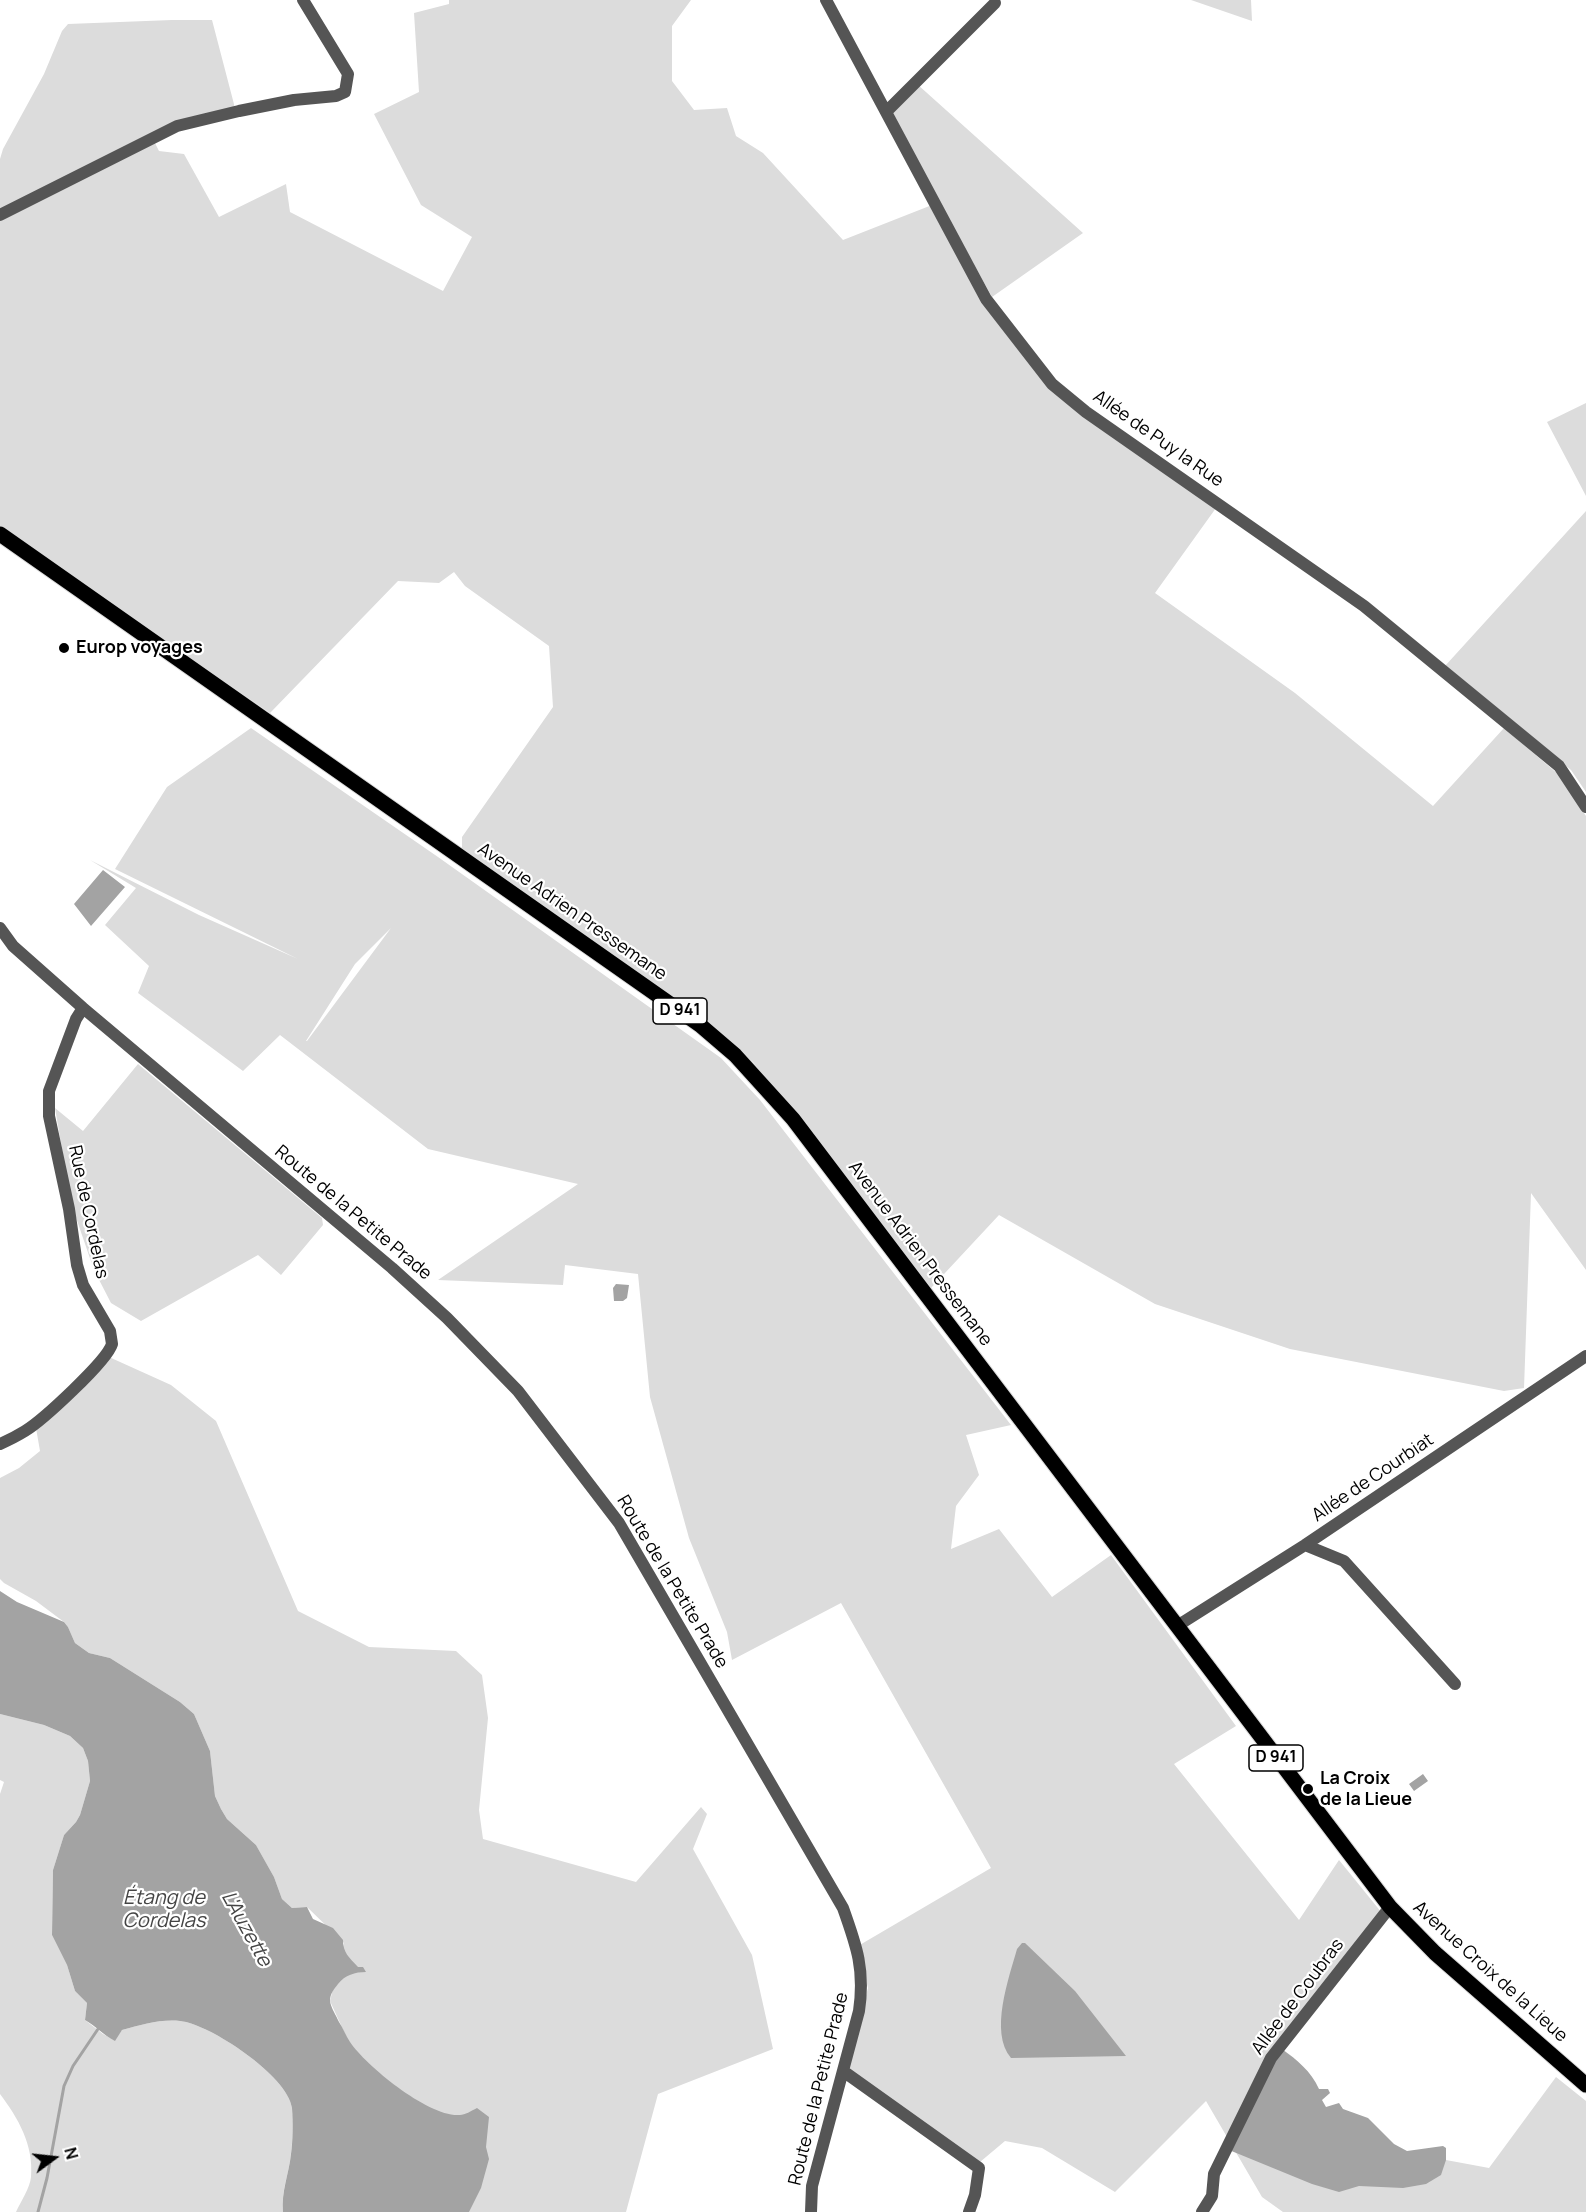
<!DOCTYPE html>
<meta charset="utf-8">
<style>
body{margin:0}
#map{position:relative;width:1586px;height:2212px;overflow:hidden;background:#fff;font-family:Manrope,sans-serif}
canvas{display:block}
.north{position:absolute;left:24px;top:2128px;width:60px;height:60px;-webkit-text-stroke:4px #fff;paint-order:stroke;rotate:75deg;font-size:16px;font-weight:700;line-height:24px;text-align:center;color:#000}
.north::after{content:'';display:block;margin:auto;width:21px;height:27px;background:#000;clip-path:polygon(50% 0,100% 100%,50% 72%,0 100%)}
</style>
<div id="map">
<canvas width="1586" height="2212"></canvas>
<div class="north">N</div>
</div>
<script>
const ctx = document.querySelector('canvas').getContext('2d');
ctx.lineJoin = 'round';
function fill(path, color) {
  ctx.fillStyle = color;
  ctx.fill(path, 'evenodd');
}
function strokePath(path, color, width, dash) {
  ctx.strokeStyle = color;
  ctx.lineWidth = width;
  ctx.lineCap = dash ? 'butt' : 'round';
  ctx.setLineDash(dash || []);
  ctx.stroke(path);
}
function label(font, color, halo, rows, align = 'center') {
  ctx.font = font + ' Manrope,sans-serif';
  ctx.lineWidth = 4.5;
  ctx.setLineDash([]);
  ctx.textBaseline = 'middle';
  ctx.strokeStyle = halo;
  ctx.fillStyle = color;
  for (const [text, x, y, turn = 0] of rows) {
    ctx.save();
    ctx.translate(x, y);
    ctx.rotate((+turn || 0) * Math.PI / 180);
    ctx.textAlign = isNaN(turn) ? turn : align;
    if (halo) ctx.strokeText(text, 0, 0);
    ctx.fillText(text, 0, 0);
    ctx.restore();
  }
}
fill(new Path2D(`
 M449 0H691L672 26V81L694 110 727 108 736 136 763 153 843 240 932 205 1051 390 1216 508 1155 593 1295 693 1433 806 1504 728 1558 774 1586 816V1270L1531 1193 1524 1388 1504 1391 1290 1349 1155 1304 999 1215 931 1288 753 1062 723 1035 576 928 462 849V837L553 707 549 646 465 586 454 572 439 583 398 581 270 713 0 527V218L154 141 159 151 184 154 219 217 286 184 290 212 443 291 472 237 421 205 374 114 419 92 414 13 449 4Z
 M1191 0H1251L1252 21Z
 M172 20H212L235 108 176 123 0 210V159L3 149 44 74 62 31 68 24Z
 M917 84 1083 233 992 297 892 116 891 111Z
 M1586 403V496L1547 422Z
 M1586 511V792L1571 770 1445 666Z
 M251 728 438 857 721 1058 760 1100 1011 1425 966 1435 979 1475 956 1506 951 1549 999 1529 1052 1597 1111 1555 1236 1726 1174 1764 1299 1920 1339 1860 1386 1918 1273 2061 1316 2181 1446 2160 1489 2168 1556 2077 1586 2101V2212H1283L1262 2197 1206 2101 1115 2192 1042 2148 1005 2141 980 2162 847 2069 868 1988 858 1946 991 1868 841 1603 732 1660 727 1632 689 1538 650 1397 638 1274 565 1265 563 1285 438 1280 578 1184 428 1149 280 1035 243 1071 138 993 149 966 105 925 136 888 90 860 199 915 298 959 115 869 167 787ZM391 928 307 1041H306L355 964Z
 M138 1064 322 1218 323 1225 281 1275 258 1255 141 1321 111 1303 94 1270 71 1203 55 1108 83 1131Z
 M109 1357 171 1385 216 1421 298 1611 369 1647 456 1651 482 1675 488 1718 479 1810 483 1839 636 1882 701 1807 707 1814 693 1849 752 1955 773 2049 658 2094 626 2212H459L468 2119 421 2112 355 2056 330 2001 344 1943 307 1907 292 1908 282 1899 274 1877 256 1845 227 1819 221 1809 215 1796 210 1751 194 1714 180 1702 110 1658 89 1653 75 1643 68 1627 64 1622 36 1601 4 1583 0 1579V1478L19 1468 40 1451 36 1428Z
 M0 1714 44 1725 70 1736 83 1748 88 1761 90 1781 80 1815 76 1822 64 1835 53 1870 52 1935 67 1965 75 1991 87 2003 85 2020 103 2034 114 2040 122 2030C142 2025 160 2019 180 2021 210 2024 288 2076 292 2108 293 2122 293 2139 291 2153 289 2175 281 2189 283 2212H16C21 2201 30 2188 31 2177 34 2145 18 2118 0 2094V1794L4 1782 0 1780Z`), '#dcdcdc');
fill(new Path2D(`
 M103 870 125 887 91 926 74 904Z
 M616 1284 629 1285 627 1298 623 1301H614L613 1288Z
 M0 1591 17 1602 64 1622 68 1627 75 1643 89 1653 110 1658 180 1702 194 1714 210 1751 215 1796 221 1809 227 1819 256 1845 274 1877 282 1899 292 1908 307 1907 313 1919 333 1928 343 1940C343 1953 349 1957 358 1967H363L366 1972C355 1972 345 1975 338 1984 334 1989 330 1994 330 2001 331 2008 336 2015 339 2022 343 2028 346 2036 350 2042 366 2066 430 2118 460 2115 465 2115 471 2111 477 2108L489 2117 486 2147 489 2159 481 2188 469 2212H283C281 2191 289 2174 291 2154 293 2140 293 2122 292 2108 288 2076 210 2024 180 2021 160 2019 142 2025 122 2030L115 2041C103 2035 96 2026 85 2020L87 2003 75 1991 67 1965 52 1935 53 1870 64 1835 76 1822 80 1815 90 1781 88 1761 83 1748 70 1736 44 1725 0 1714Z
 M1423 1774 1428 1781 1414 1791 1409 1784Z
 M1022 1943H1025L1075 1991 1126 2056 1011 2058C989 2032 1009 1978 1017 1949Z
 M1282 2049C1297 2060 1311 2071 1319 2089H1328L1330 2093 1322 2100 1326 2107 1339 2103 1343 2109 1368 2118 1394 2144 1407 2151 1443 2146 1446 2148V2160L1441 2175 1426 2184 1403 2188 1359 2186 1339 2192 1312 2184 1229 2150Z`), '#a3a3a3');
strokePath(new Path2D(`
 M38 2212 47 2178 64 2086 73 2066 98 2029`), '#a3a3a3', 3);
const major = new Path2D(`
 M0 534 700 1025 735 1055 793 1119 1390 1907 1435 1953 1586 2085`);
strokePath(major, '#dbdbdb', 17);
strokePath(new Path2D(`
 M826 0 986 299 1052 384 1086 412 1364 606 1559 766 1586 807
 M887 111 995 3
 M0 215 177 126 239 111 294 100 336 96 345 92 348 74 303 0
 M0 928 13 946 83 1008 392 1268 447 1318 518 1391 619 1523 843 1908C857 1947 865 1970 859 2011L812 2186 811 2212
 M0 1444C9 1440 17 1436 25 1431 43 1420 107 1361 112 1344L110 1331 83 1285 77 1265 69 1209 49 1116V1091L76 1019 83 1008
 M1305 1545 1344 1561 1455 1684
 M1177 1626 1305 1545 1586 1356
 M843 2071 979 2168 975 2195 969 2212
 M1202 2212 1212 2196 1214 2174 1271 2058 1390 1907`), '#555', 12);
strokePath(major, '#000', 15);
for (const [x, y, r, color] of [
 [64,648,6,"#000"],
 [1308,1789,6,"#000"]
]) {
  const dot = new Path2D();
  dot.arc(x, y, r, 0, 2 * Math.PI);
  ctx.fillStyle = color;
  ctx.fill(dot);
  strokePath(dot, '#fff', 2);
}
for (const [x, y, w] of [
 [680,1011,54],
 [1276,1758,54]
]) {
  const box = new Path2D();
  box.roundRect(x - w / 2, y - 13, w, 26, 4.5);
  ctx.fillStyle = '#fff';
  ctx.fill(box);
  strokePath(box, '#000', 1.5);
}
label('bold 16px', '#000', null, [
 ["D 941",680,1011],
 ["D 941",1276,1758]
]);
label('18px', '#000', '#fff', [
 ["Allée de Puy la Rue",1158,439,35],
 ["Avenue Adrien Pressemane",572,912,35],
 ["Rue de Cordelas",88,1212,78],
 ["Route de la Petite Prade",353,1213,40],
 ["Avenue Adrien Pressemane",920,1254,53],
 ["Allée de Courbiat",1373,1478,-34],
 ["Route de la Petite Prade",672,1582,59],
 ["Avenue Croix de la Lieue",1490,1972,42],
 ["Allée de Coubras",1298,1997,-53],
 ["Route de la Petite Prade",819,2089,-76]
]);
label('bold 18px', '#000', '#fff', [
 ["Europ voyages",76,648],
 ["La Croix",1320,1779],
 ["de la Lieue",1320,1800]
], 'left');
label('italic 20px', '#444', '#fff', [
 ["Étang de",164,1898],
 ["Cordelas",164,1921],
 ["L'Auzette",246,1929,61]
]);
</script>
